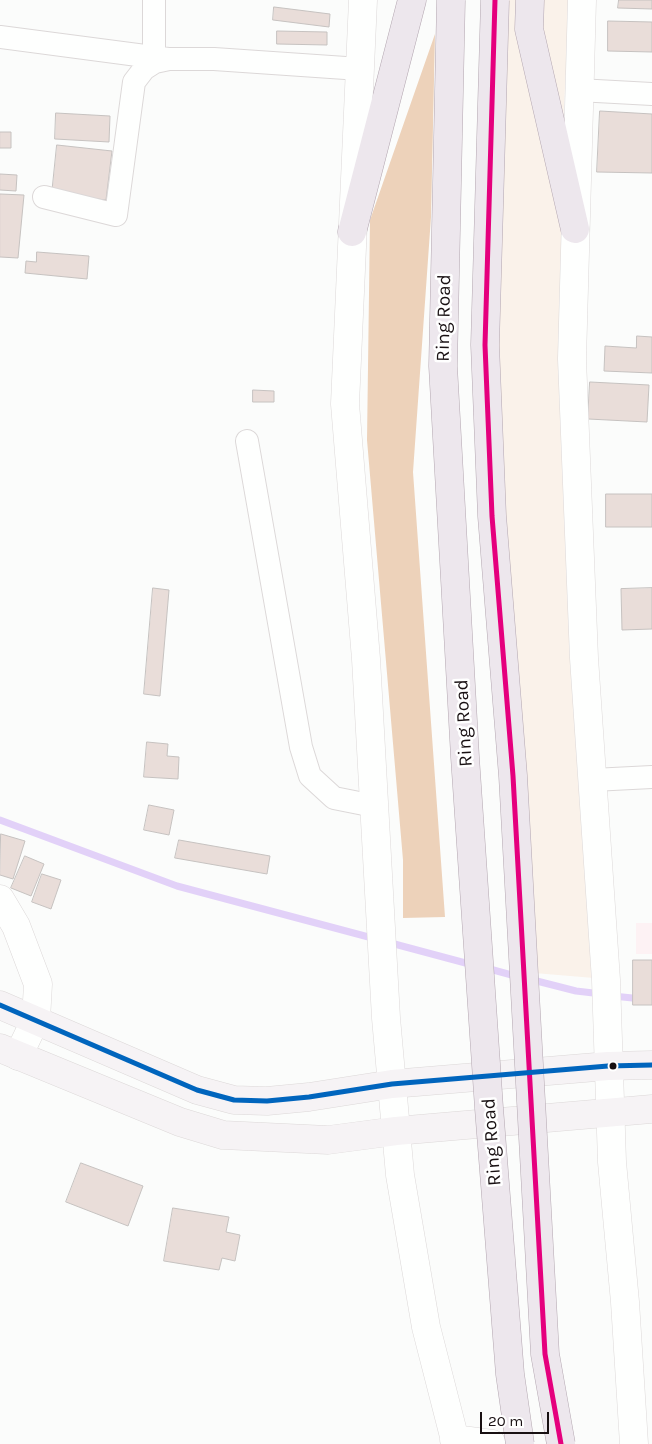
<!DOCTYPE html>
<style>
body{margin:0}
#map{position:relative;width:652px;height:1444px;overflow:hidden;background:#fbfcfb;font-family:Karla,sans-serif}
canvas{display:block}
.scale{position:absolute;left:480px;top:1412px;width:69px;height:22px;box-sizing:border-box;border:2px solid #181012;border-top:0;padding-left:6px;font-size:15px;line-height:18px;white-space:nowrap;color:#181012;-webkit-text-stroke:4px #fff;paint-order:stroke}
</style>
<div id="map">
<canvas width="652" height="1444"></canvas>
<div class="scale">20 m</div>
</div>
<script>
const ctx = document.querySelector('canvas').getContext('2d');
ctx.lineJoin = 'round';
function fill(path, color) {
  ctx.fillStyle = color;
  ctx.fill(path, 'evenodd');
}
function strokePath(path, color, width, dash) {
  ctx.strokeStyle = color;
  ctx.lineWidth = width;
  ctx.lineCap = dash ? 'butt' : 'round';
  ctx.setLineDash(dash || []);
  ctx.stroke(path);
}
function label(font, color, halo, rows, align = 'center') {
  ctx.font = font + ' Karla,sans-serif';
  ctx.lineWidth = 5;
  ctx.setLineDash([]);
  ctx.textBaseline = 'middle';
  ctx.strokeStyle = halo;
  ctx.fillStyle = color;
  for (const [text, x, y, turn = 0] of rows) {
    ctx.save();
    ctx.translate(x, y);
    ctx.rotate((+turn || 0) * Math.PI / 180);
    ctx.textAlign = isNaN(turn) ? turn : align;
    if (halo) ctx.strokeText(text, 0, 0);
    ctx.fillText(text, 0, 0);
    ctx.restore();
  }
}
fill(new Path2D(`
 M636 923H652V954H636Z`), '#fdf2f4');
fill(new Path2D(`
 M492 0H570L563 123 594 978 534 973 471 337Z`), '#faf2ea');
fill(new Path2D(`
 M435 34 431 217 413 472 445 917 403 918V860L367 440 370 220Z`), '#edd2ba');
strokePath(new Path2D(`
 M0 820 177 886 376 939
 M387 942 473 965
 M486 968 519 977
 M529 979 576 991 602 994
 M613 996 652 1000`), '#e2d1f8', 7);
const building = new Path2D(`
 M619 0H652V9L618 8Z
 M274 7 330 14 329 27 273 20Z
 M608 21 652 22V52L608 51Z
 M277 31 327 32V45L277 44Z
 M600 111 652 114V173L597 172Z
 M56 113 110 116 109 142 55 139Z
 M0 132H11V148H0Z
 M57 145 112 151 106 200 52 194Z
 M0 174 17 175 16 191 0 190Z
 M0 194 24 195 18 258 0 257Z
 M37 252 89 256 87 279 25 273 26 261 36 262Z
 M637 336 652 337V373L604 371 605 346 636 348Z
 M590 382 649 385 647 422 588 419Z
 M253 390 274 391V402H253Z
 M606 494H652V527H606Z
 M153 588 169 590 160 696 144 694Z
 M652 588V629L622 630 621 589Z
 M147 742 168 744 167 756 179 757 178 779 144 777Z
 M149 805 174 810 169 835 144 830Z
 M1 834 25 841 13 879 0 875Z
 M179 840 270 856 267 874 175 858Z
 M25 856 44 864 31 896 11 888Z
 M42 874 61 880 51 909 32 902Z
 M633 960H652V1005H633Z
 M81 1163 143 1186 128 1226 66 1202Z
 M173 1208 229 1217 226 1232 240 1235 235 1261 222 1258 219 1270 164 1261Z`);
fill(building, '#e9ddd9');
strokePath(building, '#c6c2c0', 1);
const minor = new Path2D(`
 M154 0V57
 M0 37 168 59
 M578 90 652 94
 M44 197 116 215 134 82 144 69 155 62 169 59H214L360 69
 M247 441 301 747 310 776 334 798 374 806
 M593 780 652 777`);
const tertiary = new Path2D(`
 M363 0 345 404 366 659 386 1018 400 1175 426 1327 456 1444
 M582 0 572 359 584 658 606 980 612 1162 625 1302 634 1444
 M0 899 16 926 38 984 36 1019 18 1056
 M454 1439 492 1444`);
const secondary = new Path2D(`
 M0 1005 197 1090 234 1100 267 1101 309 1097 392 1084 608 1066 652 1065
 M0 1048 180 1122 223 1135 328 1140 396 1131 652 1109`);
const primary = new Path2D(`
 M530 0 529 29 575 229
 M352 232 412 0`);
strokePath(minor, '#dcd8d8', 24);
strokePath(tertiary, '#dcd8d8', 29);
strokePath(secondary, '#dcd8d8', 29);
strokePath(primary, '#b3a6b0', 29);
strokePath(minor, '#fefffe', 22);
strokePath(tertiary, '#fefffe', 28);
strokePath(secondary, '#f6f3f5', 28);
strokePath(primary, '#ede7ed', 28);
const primaryBridge = new Path2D(`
 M451 0 443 366 465 757 489 1108 510 1374 520 1444
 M495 0 485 345 492 516 513 776 545 1354 561 1444`);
strokePath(primaryBridge, '#b3a6b0', 29, []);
strokePath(primaryBridge, '#ede7ed', 28);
strokePath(new Path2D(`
 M495 0 485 345 492 516 513 776 545 1354 561 1444`), '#e5007d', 5);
strokePath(new Path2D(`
 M0 1005 197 1090 234 1100 267 1101 309 1097 392 1084 608 1066 652 1065`), '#0065bd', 5);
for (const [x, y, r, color] of [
 [613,1066,4.5,"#181012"]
]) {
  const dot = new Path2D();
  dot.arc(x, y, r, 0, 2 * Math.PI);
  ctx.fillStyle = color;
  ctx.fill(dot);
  strokePath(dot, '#fff', 2);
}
label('19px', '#181012', '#fff', [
 ["Ring Road",444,318,-89],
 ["Ring Road",464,723,-93],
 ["Ring Road",492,1142,-94]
]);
</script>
